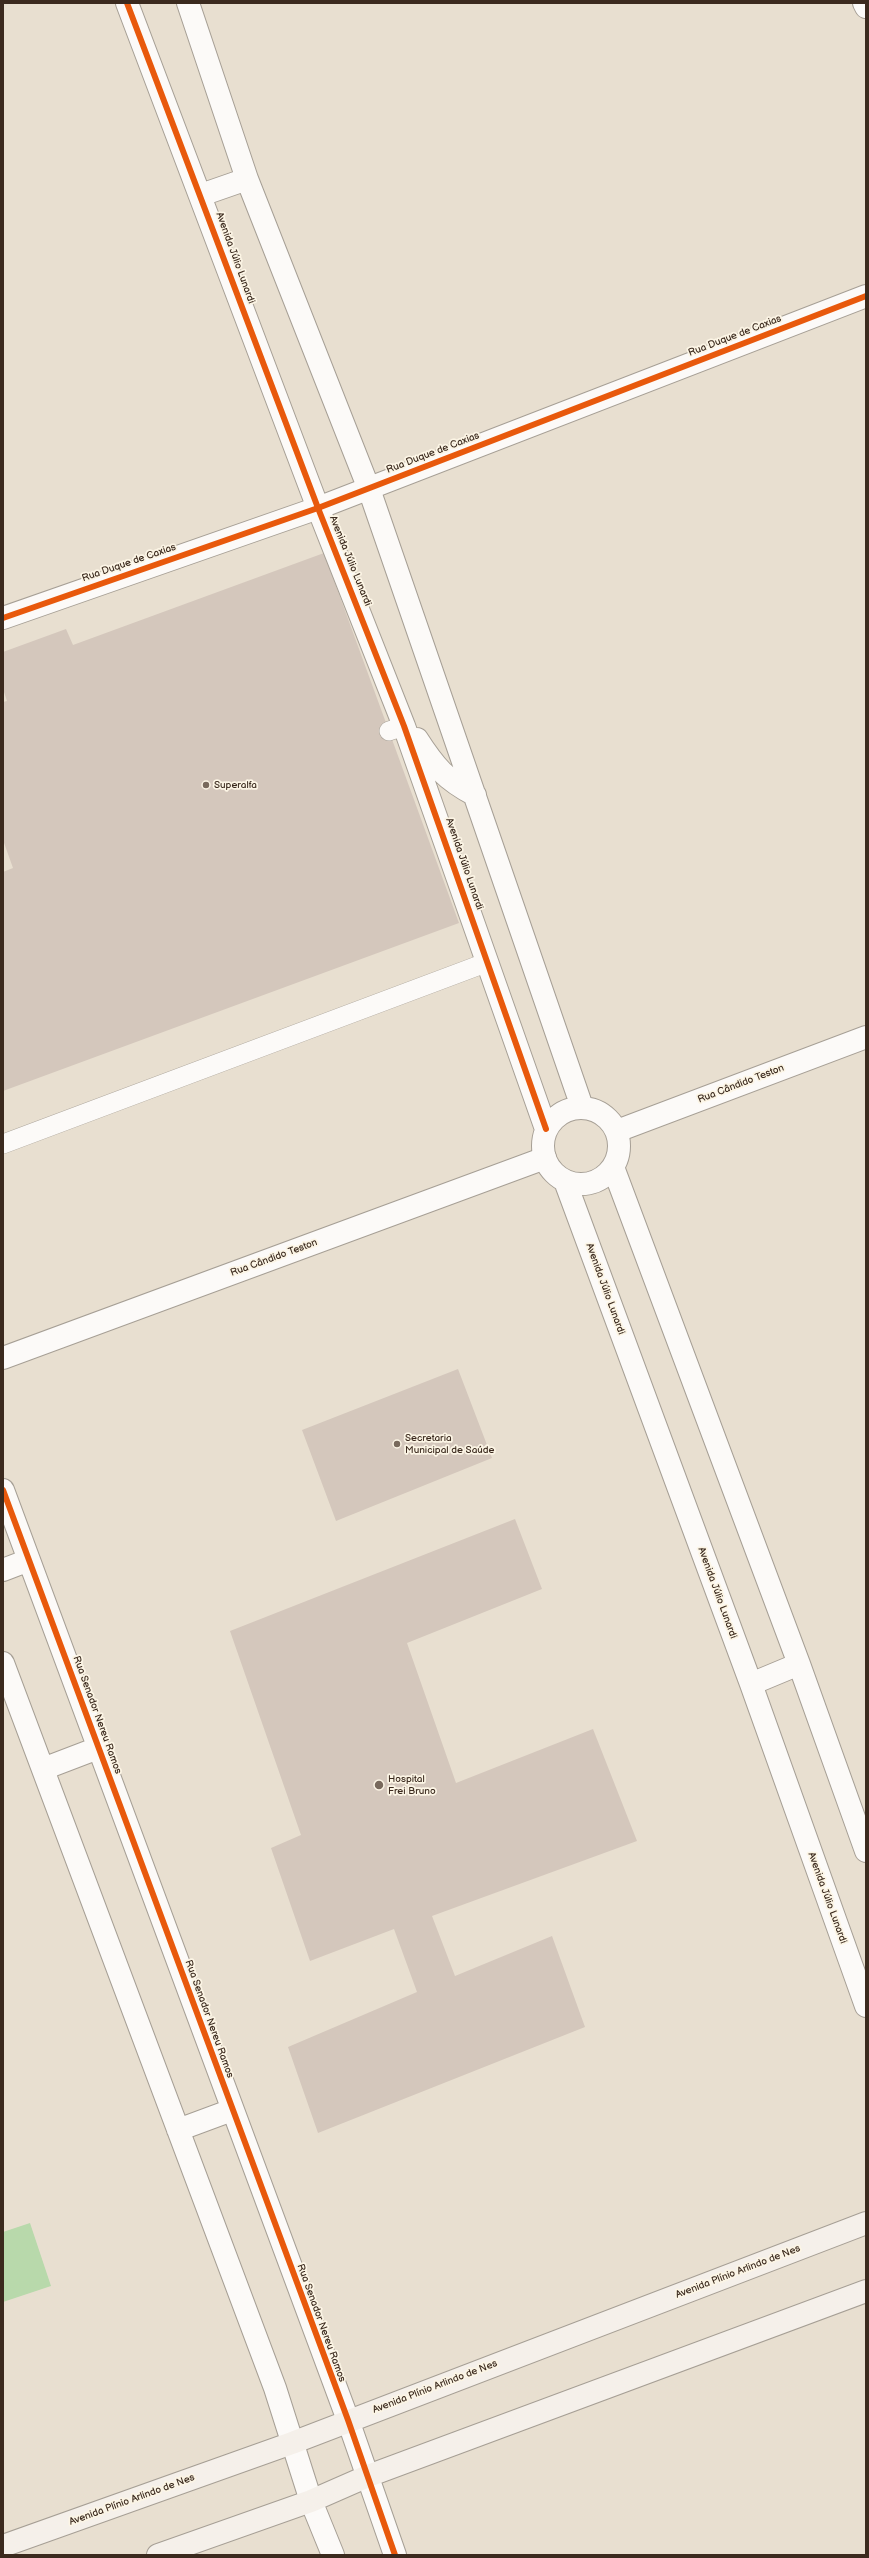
<!DOCTYPE html>
<meta charset="utf-8">
<style>
body{margin:0}
#map{position:relative;width:869px;height:2558px;overflow:hidden;background:#e8dfd0;font-family:"Balsamiq Sans",sans-serif}
canvas{display:block}
.frame{position:absolute;inset:0;border:4px solid #3b2a1e;pointer-events:none}
</style>
<div id="map">
<canvas width="869" height="2558"></canvas>
<div class="frame"></div>
</div>
<script>
const ctx = document.querySelector('canvas').getContext('2d');
ctx.lineJoin = 'round';
function fill(path, color) {
  ctx.fillStyle = color;
  ctx.fill(path, 'evenodd');
}
function strokePath(path, color, width, dash) {
  ctx.strokeStyle = color;
  ctx.lineWidth = width;
  ctx.lineCap = dash ? 'butt' : 'round';
  ctx.setLineDash(dash || []);
  ctx.stroke(path);
}
function label(font, color, halo, rows, align = 'center') {
  ctx.font = font + ' "Balsamiq Sans",sans-serif';
  ctx.lineWidth = 3.5;
  ctx.setLineDash([]);
  ctx.textBaseline = 'middle';
  ctx.strokeStyle = halo;
  ctx.fillStyle = color;
  for (const [text, x, y, turn = 0] of rows) {
    ctx.save();
    ctx.translate(x, y);
    ctx.rotate((+turn || 0) * Math.PI / 180);
    ctx.textAlign = isNaN(turn) ? turn : align;
    if (halo) ctx.strokeText(text, 0, 0);
    ctx.fillText(text, 0, 0);
    ctx.restore();
  }
}
fill(new Path2D(`
 M30 2223 51 2286 3 2302V2232Z`), '#b8d9ab');
fill(new Path2D(`
 M324 553 459 923 3 1091V872L13 868 3 840V702L7 701 3 689V652L66 629 73 645Z
 M458 1369 492 1458 336 1521 302 1430Z
 M515 1519 542 1589 407 1643 456 1783 593 1729 637 1841 432 1916 455 1976 552 1936 585 2027 318 2133 288 2047 417 1992 394 1929 310 1961 271 1848 301 1835 230 1631Z`), '#d4c7bc');
const service = new Path2D(`
 M389 731 404 726
 M3 1144 488 962`);
const minor = new Path2D(`
 M864 3 866 7
 M3 618 318 508 866 296
 M617 1131 866 1037
 M3 1358 545 1158
 M3 1490 348 2420 395 2555
 M3 1570 29 1560
 M3 1663 275 2388 311 2501 333 2555
 M43 1769 98 1748
 M178 2130 232 2110`);
const tertiary = new Path2D(`
 M127 3 318 508 404 726 546 1129
 M188 3 247 179 369 489 582 1107
 M201 195 247 179
 M417 739C435 767 446 780 475 795
 M543 1146a38 38 0 1 1 76 0a38 38 0 1 1-76 0Z
 M613 1167 799 1664 866 1851
 M565 1181 751 1684 866 2006
 M751 1684 799 1664`);
const secondary = new Path2D(`
 M3 2546 292 2443 866 2223
 M158 2555 311 2501 368 2476 866 2291`);
strokePath(service, '#a69f95', 20);
strokePath(minor, '#a69f95', 24);
strokePath(tertiary, '#a69f95', 24);
strokePath(secondary, '#a69f95', 24);
strokePath(service, '#fcfaf8', 19);
strokePath(minor, '#fcfaf8', 22);
strokePath(tertiary, '#fcfaf8', 22);
strokePath(secondary, '#f5f0ea', 22);
strokePath(new Path2D(`
 M127 3 318 508 404 726 546 1129
 M3 618 318 508 866 296
 M3 1490 348 2420 395 2555`), '#e8590c', 6);
for (const [x, y, r, color] of [
 [206,785,4,"#78695c"],
 [397,1444,4,"#78695c"],
 [379,1785,5,"#78695c"]
]) {
  const dot = new Path2D();
  dot.arc(x, y, r, 0, 2 * Math.PI);
  ctx.fillStyle = color;
  ctx.fill(dot);
  strokePath(dot, '#fcf5e5', 1.5);
}
label('10px', '#3b2a1e', '#fcf5e5', [
 ["Avenida Júlio Lunardi",235,258,70],
 ["Rua Duque de Caxias",735,336,-21],
 ["Rua Duque de Caxias",433,453,-21],
 ["Avenida Júlio Lunardi",350,561,68],
 ["Rua Duque de Caxias",129,563,-19],
 ["Avenida Júlio Lunardi",464,864,71],
 ["Rua Cândido Teston",741,1084,-21],
 ["Rua Cândido Teston",274,1258,-20],
 ["Avenida Júlio Lunardi",605,1289,70],
 ["Avenida Júlio Lunardi",717,1593,70],
 ["Rua Senador Nereu Ramos",97,1715,70],
 ["Avenida Júlio Lunardi",827,1898,70],
 ["Rua Senador Nereu Ramos",209,2019,70],
 ["Avenida Plínio Arlindo de Nes",738,2272,-21],
 ["Rua Senador Nereu Ramos",321,2323,70],
 ["Avenida Plínio Arlindo de Nes",435,2387,-21],
 ["Avenida Plínio Arlindo de Nes",132,2500,-20]
]);
label('10px', '#3b2a1e', '#fcf5e5', [
 ["Superalfa",214,785],
 ["Secretaria",405,1438],
 ["Municipal de Saúde",405,1450],
 ["Hospital",388,1779],
 ["Frei Bruno",388,1791]
], 'left');
</script>
